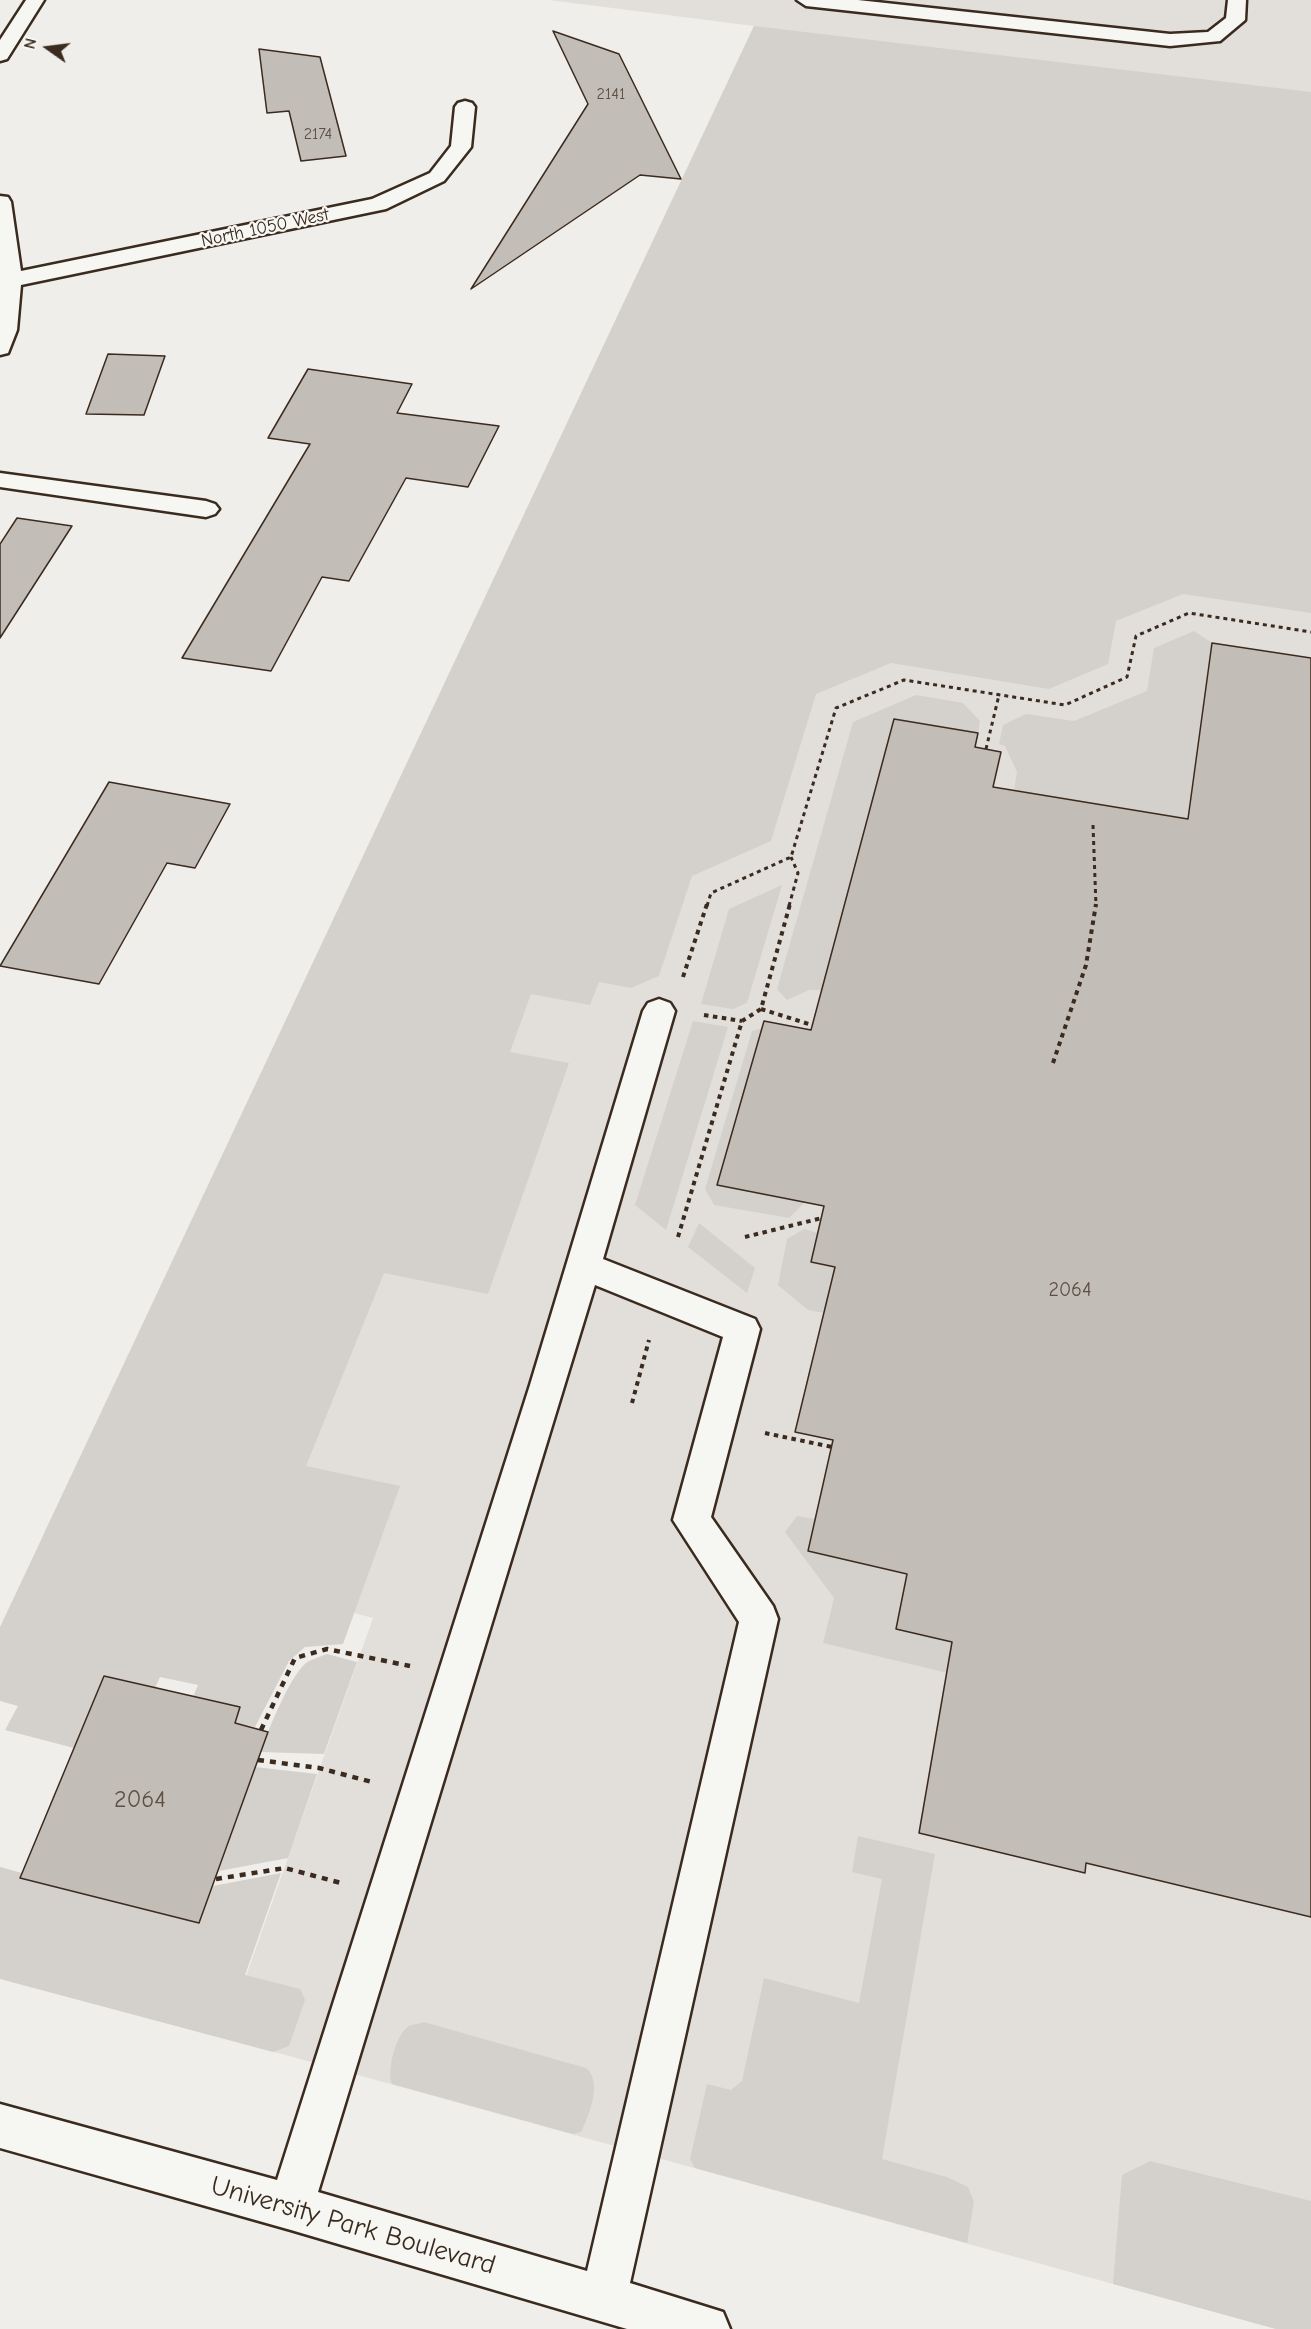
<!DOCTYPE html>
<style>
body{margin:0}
#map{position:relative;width:1311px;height:2329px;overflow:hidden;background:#efeeea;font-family:"Comic Neue",sans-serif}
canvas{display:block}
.north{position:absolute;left:18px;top:18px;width:60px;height:60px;-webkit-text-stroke:4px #f6f6f2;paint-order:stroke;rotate:284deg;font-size:16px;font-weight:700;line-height:24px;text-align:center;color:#3b2a1e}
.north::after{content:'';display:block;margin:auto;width:21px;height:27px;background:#3b2a1e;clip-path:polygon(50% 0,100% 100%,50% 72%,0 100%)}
</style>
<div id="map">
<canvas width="1311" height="2329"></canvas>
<div class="north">N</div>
</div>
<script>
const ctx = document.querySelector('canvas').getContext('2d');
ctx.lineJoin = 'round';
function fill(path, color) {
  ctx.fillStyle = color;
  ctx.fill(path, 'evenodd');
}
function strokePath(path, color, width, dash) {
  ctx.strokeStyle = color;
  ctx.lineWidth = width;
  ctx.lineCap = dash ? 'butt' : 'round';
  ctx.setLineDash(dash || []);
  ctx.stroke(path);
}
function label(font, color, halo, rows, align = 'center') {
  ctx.font = font + ' "Comic Neue",sans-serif';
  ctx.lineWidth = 4.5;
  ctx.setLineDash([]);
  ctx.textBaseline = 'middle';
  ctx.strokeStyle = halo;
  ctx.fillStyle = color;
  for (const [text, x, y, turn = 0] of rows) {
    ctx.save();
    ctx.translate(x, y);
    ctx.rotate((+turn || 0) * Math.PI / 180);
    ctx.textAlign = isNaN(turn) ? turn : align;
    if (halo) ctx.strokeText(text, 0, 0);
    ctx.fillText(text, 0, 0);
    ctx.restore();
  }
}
fill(new Path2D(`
 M549 0H1311V2329H1276L224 2038 373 1618 44 1533 754 26Z`), '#e2dfdb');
fill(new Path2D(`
 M754 26 1311 92V613L1183 594 1116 621 1108 664 1049 689 891 663 816 694 771 841 692 876 659 976 631 988 599 982 590 1005 531 994 510 1052 569 1063 488 1294 384 1273 306 1466 400 1486 343 1644 305 1647 289 1661 255 1727 235 1723 240 1707 193 1697 198 1685 160 1677 155 1688 104 1676 74 1748 5 1730 18 1706 0 1701V1627Z
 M1194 631 1212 643 1188 819 1014 790 1017 772 1005 746 999 744 1003 725 1026 714 1074 721 1147 691 1154 648Z
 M916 695 963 703 980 721 978 733 894 720 821 990H809L787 1000 777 989 853 722Z
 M782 885 747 1003 733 1009 701 1004 729 909Z
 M693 1021 728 1027 666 1230 635 1205Z
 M762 1028 717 1184 805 1202 789 1218 714 1205 705 1189 752 1031Z
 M699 1223 755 1268 747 1293 688 1247Z
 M804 1229 818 1233 811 1262 835 1267 824 1313 808 1310 778 1285 787 1239Z
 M797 1516 815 1519 808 1551 907 1574 896 1629 965 1645 960 1676 823 1643 834 1598 785 1532Z
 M327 1654 357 1662 324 1754 261 1752C267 1732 290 1676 306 1663 311 1659 321 1657 327 1654Z
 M255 1767 317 1774 288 1858 219 1871 240 1811 226 1807Z
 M858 1836 935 1854 882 2159 947 2177 968 2187 974 2202 967 2243 695 2168 690 2159 707 2084 731 2090 742 2081 764 1978 859 2003 882 1879 852 1872Z
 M0 1867 22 1873 20 1878 199 1922 213 1886 281 1873 245 1975 300 1989 305 2000 289 2046 273 2052 0 1979Z
 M424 2022 586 2068C603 2082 589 2115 581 2132L573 2134 392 2084C386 2072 396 2033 409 2026 413 2024 419 2024 424 2022Z
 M1150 2161 1311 2201V2329H1276L1113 2284 1122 2175Z`), '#d4d1cc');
const building = new Path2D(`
 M553 31 619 54 681 179 640 175 471 289 588 104Z
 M259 49 320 57 346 156 301 161 289 111 267 113Z
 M108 354 165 356 144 415 86 414Z
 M308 369 412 384 397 413 499 426 468 487 406 478 349 581 322 577 271 671 182 658 310 444 268 438Z
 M17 518 72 526 0 638V544Z
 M1212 643 1311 658V1917L1086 1863 1085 1873 919 1833 952 1642 896 1629 907 1574 808 1551 833 1440 795 1432 835 1267 811 1262 824 1206 717 1185 764 1021 811 1030 894 719 978 733 975 747 1001 752 993 787 1188 819Z
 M109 782 230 804 195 868 167 863 99 984 0 966Z
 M104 1676 240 1707 235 1723 268 1732 199 1923 20 1878Z`);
fill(building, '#c2bdb7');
strokePath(building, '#3b2a1e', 1.5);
const minor = new Path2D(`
 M26 0H44L7 59 0 61V40Z
 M797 0H858L1170 34 1208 32 1226 18 1228 0H1246L1245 20 1220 41 1170 46 806 6Z
 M465 101 472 103 475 107 471 147 444 181 386 209 21 285 17 330 8 353 0 355V196L8 197 11 202 21 271 372 199 430 173 451 146 455 107 458 103Z
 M0 473 206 501 215 504 219 509 215 514 206 517 0 487Z
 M659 999 670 1003 675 1011 603 1259 755 1319 760 1329 711 1517 773 1606 778 1619 630 2283 723 2312 730 2329H627L291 2230 0 2148V2104L277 2180 530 1385 643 1011 648 1003ZM595 1285 723 1337 673 1520 739 1622 587 2271 318 2192Z`);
strokePath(minor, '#3b2a1e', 5);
strokePath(new Path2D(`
 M986 749 999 695
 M1093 825 1096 906
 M707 906 711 893 791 857 836 708 904 680 1065 705 1127 677 1136 636 1189 613 1311 632
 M789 906 798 873 791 857`), '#3b2a1e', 3, [4, 4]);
strokePath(new Path2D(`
 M683 977 707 904
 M761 1009 812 1025
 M704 1015 742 1021
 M1053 1063 1086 965 1096 904
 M678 1237 742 1021 761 1009 790 904
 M745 1237 822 1218
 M632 1403 649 1340
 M765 1433 832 1447`), '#3b2a1e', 4, [4.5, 4.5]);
strokePath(new Path2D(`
 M261 1730 295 1658 327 1649 410 1666
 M258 1760 319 1768 372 1782
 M216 1879 285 1868 341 1883`), '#3b2a1e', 4.5, [6, 6]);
fill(minor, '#f6f6f2');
label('16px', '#5d4f44', null, [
 ["2141",611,94],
 ["2174",318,134]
]);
label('18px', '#3b2a1e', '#f6f6f2', [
 ["North 1050 West",265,228,-12]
]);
label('20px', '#5d4f44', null, [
 ["2064",1070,1290]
]);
label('24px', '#5d4f44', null, [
 ["2064",140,1800]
]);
label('27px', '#3b2a1e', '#f6f6f2', [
 ["University Park Boulevard",353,2226,16]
]);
</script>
